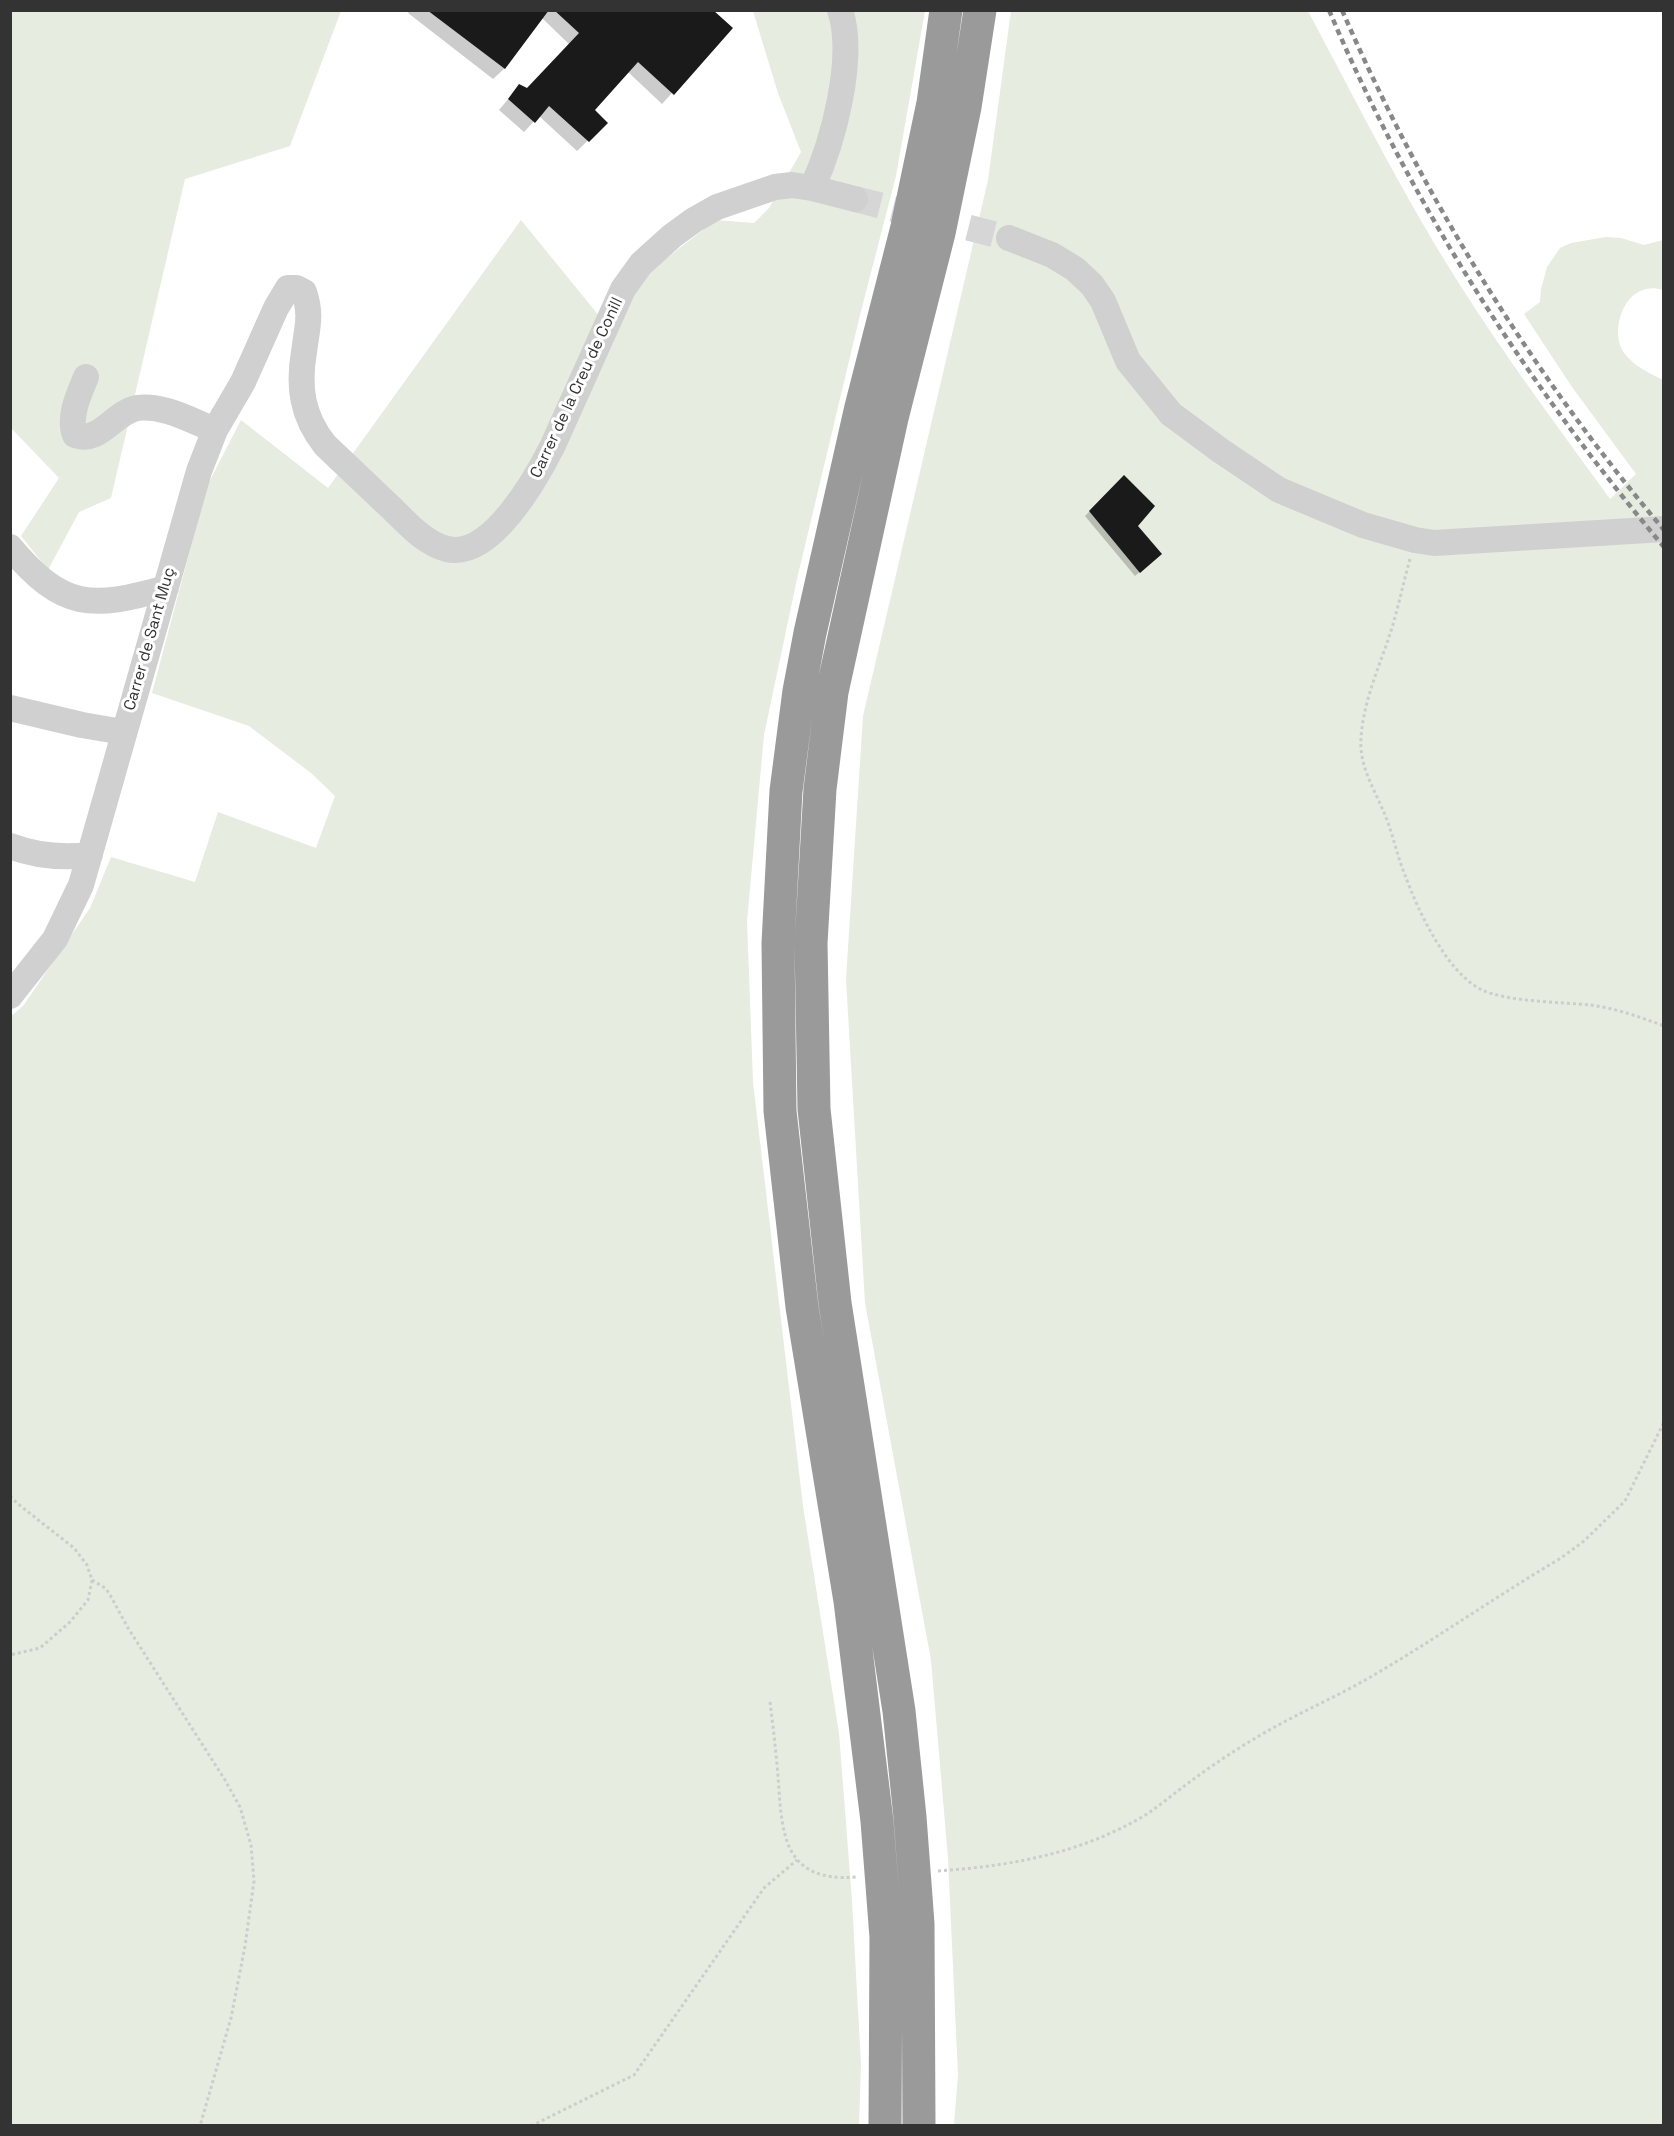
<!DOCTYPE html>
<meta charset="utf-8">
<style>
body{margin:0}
#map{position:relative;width:1674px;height:2136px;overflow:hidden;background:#fff;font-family:"Space Grotesk",sans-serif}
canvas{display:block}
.frame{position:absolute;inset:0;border:12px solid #333;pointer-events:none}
</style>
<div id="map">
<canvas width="1674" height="2136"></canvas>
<div class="frame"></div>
</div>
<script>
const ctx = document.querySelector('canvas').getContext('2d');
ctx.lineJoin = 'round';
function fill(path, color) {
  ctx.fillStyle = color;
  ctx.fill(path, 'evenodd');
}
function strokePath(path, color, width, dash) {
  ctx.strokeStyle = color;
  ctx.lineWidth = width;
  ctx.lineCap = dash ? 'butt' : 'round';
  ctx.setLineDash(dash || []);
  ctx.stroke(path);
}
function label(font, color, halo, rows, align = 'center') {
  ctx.font = font + ' "Space Grotesk",sans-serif';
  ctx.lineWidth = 6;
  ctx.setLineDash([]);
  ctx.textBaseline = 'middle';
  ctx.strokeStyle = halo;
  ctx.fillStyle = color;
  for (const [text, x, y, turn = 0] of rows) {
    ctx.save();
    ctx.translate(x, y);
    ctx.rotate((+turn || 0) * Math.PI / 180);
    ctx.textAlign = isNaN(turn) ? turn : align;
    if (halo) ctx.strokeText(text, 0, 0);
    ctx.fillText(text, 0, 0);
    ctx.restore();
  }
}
fill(new Path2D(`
 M11 11H341L290 146 185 179 111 498 79 512 48 570 21 536 59 478 11 428Z
 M753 11H925L896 176 860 315 797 579 764 735 747 921 753 1082 803 1506 839 1733 852 1901 861 2064 859 2125H11L10 1017 23 1006 90 908 111 857 195 882 218 812 316 848 335 796 311 773 249 726 152 693 207 486 241 420 328 488 521 220 600 317 642 277 716 220 754 223 769 208 801 152 778 93Z
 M1011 11H1308C1349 88 1389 167 1434 243 1487 332 1549 415 1610 499L1636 474 1572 387 1524 314 1540 302 1541 289 1547 267 1560 248 1571 243 1606 237 1621 238 1644 245 1663 240V290C1626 278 1607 331 1625 354 1634 366 1650 374 1664 380L1663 2125H954L958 2075 948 1858 931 1660 865 1303 846 979 863 716 988 180Z`), '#e6ecdf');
fill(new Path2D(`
 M410 10H711L731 28 662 104 627 71 592 110 606 123 577 151 539 116 524 132 499 110 519 86 527 90 570 45 542 18 504 69 493 79 408 13Z
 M1124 477 1136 526 1155 559 1135 576 1085 516Z`), '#0003');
fill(new Path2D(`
 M427 10H549L505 69Z
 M554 10H713L733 28 674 95 638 62 595 110 608 123 589 142 549 106 535 123 508 99 519 84 527 88 579 33Z
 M1124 475 1155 506 1138 526 1162 554 1140 573 1089 511Z`), '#1a1a1a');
strokePath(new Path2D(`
 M855 199 1009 238`), '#d6d6d6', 26, [26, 13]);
strokePath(new Path2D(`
 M1410 559C1403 584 1398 609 1390 634 1379 667 1363 703 1361 738 1359 767 1375 790 1385 815 1393 834 1397 856 1405 875 1418 911 1447 973 1482 990 1508 1002 1560 1002 1590 1005 1615 1008 1640 1017 1664 1026
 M10 1496 18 1504 74 1548 87 1565 92 1580 88 1600 70 1622 40 1648 10 1655
 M92 1580 105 1588 109 1593 128 1628 225 1780 240 1807 251 1845 254 1881 245 1946 231 2018 200 2126
 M770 1702C773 1726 776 1751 778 1776 782 1833 782 1883 857 1877
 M938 1871C1012 1866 1083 1853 1147 1814 1159 1806 1171 1796 1183 1787 1207 1769 1233 1751 1259 1736 1294 1715 1332 1699 1367 1679 1433 1641 1495 1597 1561 1558L1584 1541 1625 1501 1664 1422
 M531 2126 634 2075 764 1888 797 1860`), '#cdcdcd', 3, [3, 3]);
strokePath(new Path2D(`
 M812 188C833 143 856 58 840 10
 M1009 238 1052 255 1075 269 1092 285 1103 301 1128 361 1171 414 1221 451 1279 490 1363 525 1415 540 1434 543 1664 529
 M86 377C79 394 68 417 75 435 100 444 113 413 137 408 162 404 192 421 215 430
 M10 547C63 610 91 609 166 588
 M10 708 82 725 123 732
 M10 846C36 856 63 858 90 855
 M10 996 55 939 81 885 199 471 215 430 243 382 276 308 288 288H296L304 292C312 315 307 328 304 352 298 387 302 416 325 445 345 464 365 483 385 502 403 518 422 543 447 549 491 560 537 477 553 445L623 289 641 264 672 236 694 220 717 207 775 187 792 185 812 188 855 199`), '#d0d0d0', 26);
strokePath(new Path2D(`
 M885 2126 886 1937 877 1821 850 1601 802 1307 780 1111 778 943 786 791 799 691 810 633 861 407 907 227 933 103 946 10
 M919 2126 918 1924 910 1817 899 1711 835 1303 814 1109 811 943 820 789 832 692 892 418 939 233 965 107 980 10`), '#9a9a9a', 33);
strokePath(new Path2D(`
 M1329 10C1411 204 1528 386 1664 547
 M1342 10C1423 197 1532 374 1664 530`), '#888', 4.5, [6, 4.5]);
label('16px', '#333', '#fff', [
 ["Carrer de la Creu de Conill",577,388,-65],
 ["Carrer de Sant Muç",150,639,-74]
]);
</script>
